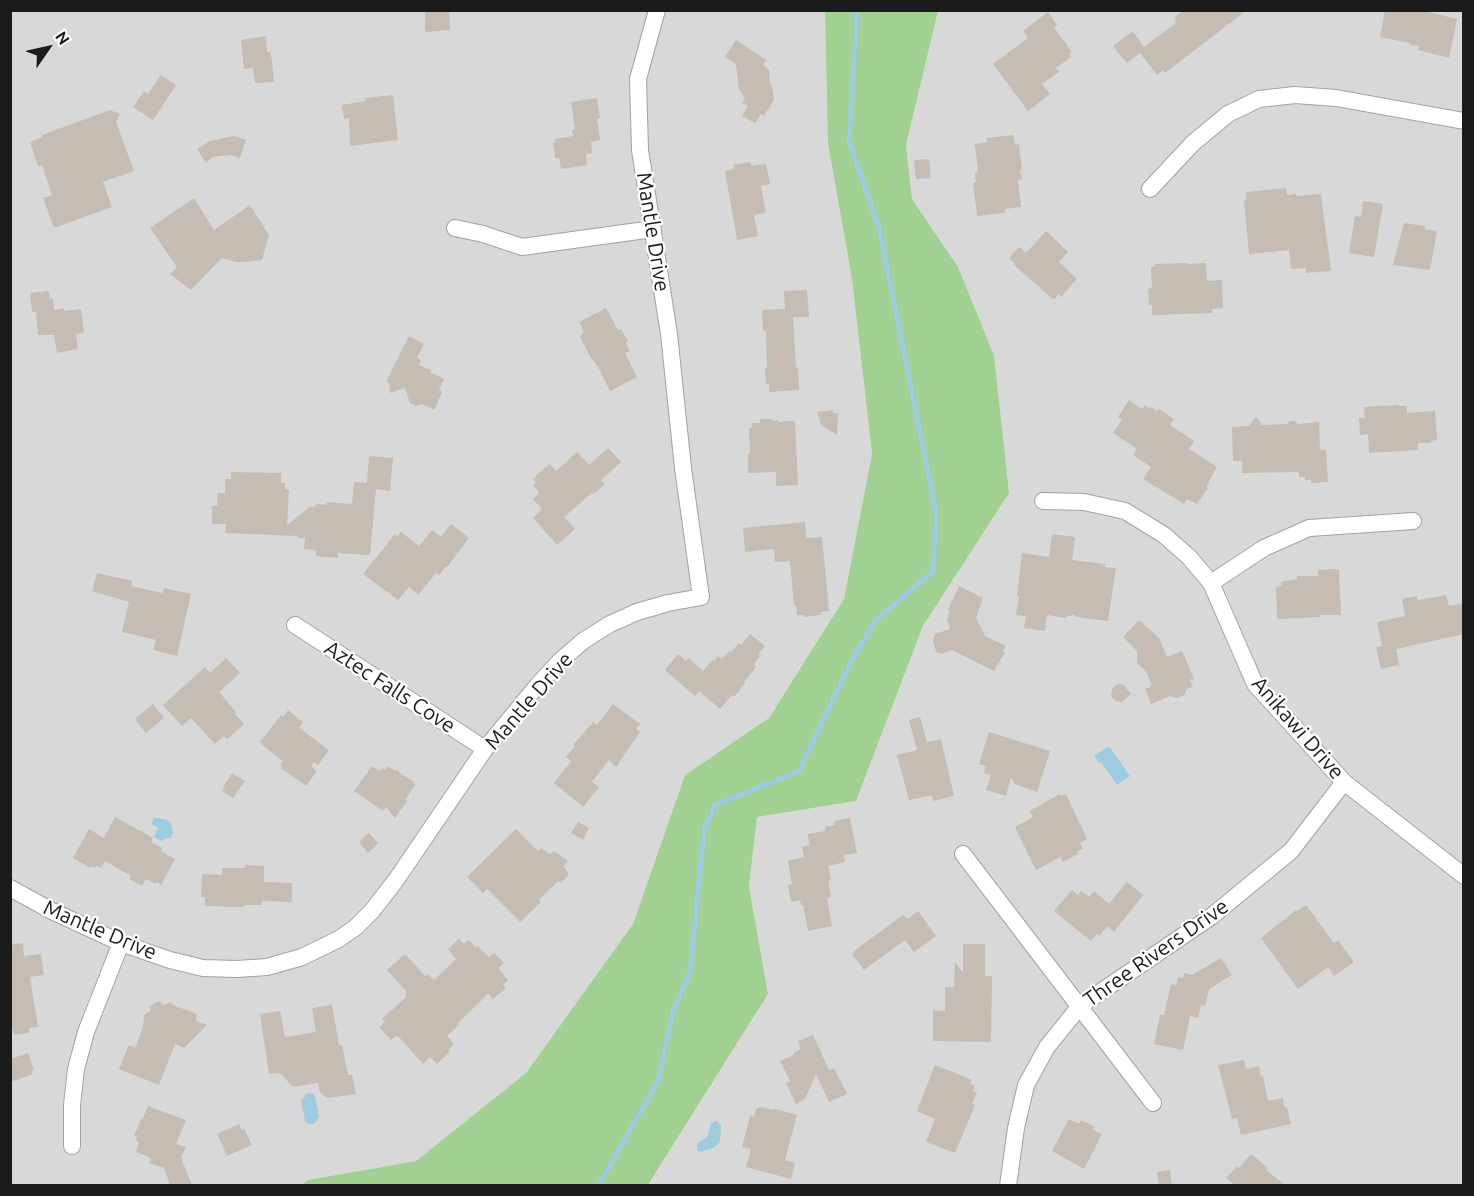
<!DOCTYPE html>
<style>
body{margin:0}
#map{position:relative;width:1474px;height:1196px;overflow:hidden;background:#eeeae0;font-family:Ubuntu,sans-serif}
canvas{display:block}
.frame{position:absolute;inset:0;border:12px solid #1b1b1b;pointer-events:none}
.north{position:absolute;left:18px;top:18px;width:60px;height:60px;-webkit-text-stroke:4px #fff;paint-order:stroke;rotate:56deg;font-size:16px;font-weight:700;line-height:24px;text-align:center;color:#1b1b1b}
.north::after{content:'';display:block;margin:auto;width:21px;height:27px;background:#1b1b1b;clip-path:polygon(50% 0,100% 100%,50% 72%,0 100%)}
</style>
<div id="map">
<canvas width="1474" height="1196"></canvas>
<div class="frame"></div>
<div class="north">N</div>
</div>
<script>
const ctx = document.querySelector('canvas').getContext('2d');
ctx.lineJoin = 'round';
function fill(path, color) {
  ctx.fillStyle = color;
  ctx.fill(path, 'evenodd');
}
function strokePath(path, color, width, dash) {
  ctx.strokeStyle = color;
  ctx.lineWidth = width;
  ctx.lineCap = dash ? 'butt' : 'round';
  ctx.setLineDash(dash || []);
  ctx.stroke(path);
}
function label(font, color, halo, rows, align = 'center') {
  ctx.font = font + ' Ubuntu,sans-serif';
  ctx.lineWidth = 4.5;
  ctx.setLineDash([]);
  ctx.textBaseline = 'middle';
  ctx.strokeStyle = halo;
  ctx.fillStyle = color;
  for (const [text, x, y, turn = 0] of rows) {
    ctx.save();
    ctx.translate(x, y);
    ctx.rotate((+turn || 0) * Math.PI / 180);
    ctx.textAlign = isNaN(turn) ? turn : align;
    if (halo) ctx.strokeText(text, 0, 0);
    ctx.fillText(text, 0, 0);
    ctx.restore();
  }
}
fill(new Path2D(`
 M10 11H825L828 144 852 279 872 454 844 599 769 718 685 775 633 924 526 1073 416 1161 309 1180 302 1185H11Z
 M938 11H1463V1185L648 1186 768 994 749 886 757 817 856 801 923 626 1009 493 958 267 912 199 906 145Z`), '#d9d8d8');
fill(new Path2D(`
 M825 11H938L906 145 912 199 958 267 994 356 1009 493 923 626 856 801 757 817 749 886 768 994 648 1185H302L308 1180 416 1161 526 1073 633 924 685 775 769 718 844 599 872 454 852 279 828 144Z`), '#a0d092');
fill(new Path2D(`
 M1109 746 1130 776 1117 785 1101 762 1099 763 1094 756Z
 M154 818 166 819 171 823 173 832 171 838H165L162 841 154 837 158 828 151 824Z
 M313 1093 315 1096 319 1117 314 1124H308L305 1121 301 1100 305 1097V1094Z
 M717 1121 721 1126 720 1142 713 1148 699 1152 697 1149V1144L708 1136 711 1123Z`), '#9dcbdf');
strokePath(new Path2D(`
 M598 1186 658 1081 673 1011 690 972 704 830 715 805 799 771 850 664 875 621 933 571 936 512 879 228 849 141 857 10`), '#9dcbdf', 5);
fill(new Path2D(`
 M425 10H449L450 30 425 32Z
 M1184 10H1247L1165 73 1163 70 1157 75 1140 53 1127 63 1113 46 1133 31 1144 47 1176 23 1175 17Z
 M1385 10H1420L1457 19 1449 58 1418 50 1419 46 1410 45V43L1380 37Z
 M1048 12 1057 25 1054 28 1072 52 1069 54 1071 57 1056 68 1059 72 1042 84 1050 94 1028 111 993 64 1028 38 1023 31Z
 M266 36 267 52H270L272 60 274 82 255 83 253 68 244 69 241 40Z
 M736 40 766 60 763 65 769 70 770 84 772 85 774 100 764 116 761 114 755 123 742 116 748 106 742 103 745 99 739 89 736 64 725 57Z
 M161 75 176 85 153 120 133 107 144 91 148 94Z
 M393 95 398 140 350 146 349 118 344 119 342 105 365 101V98Z
 M597 98 600 118 597 119 600 140 591 142 592 153 586 154 587 165 561 169 559 158H555L553 143 555 142V139L573 136 572 130 575 129 571 102Z
 M110 110 120 114 116 122 134 171 103 182 112 207 54 228 43 198 52 195 42 165 38 166 30 142 42 137V135Z
 M1013 135 1015 145 1019 144 1022 169 1020 170 1022 179 1018 180 1021 207 1005 209V213L977 216 973 183 976 182 975 174 978 170 975 144 987 142V138Z
 M234 136 246 140 240 158 231 155 213 157 206 163 197 149 210 141Z
 M929 159 931 178 916 179 914 160Z
 M750 162 751 166 766 164 770 184 761 186 766 213 754 215 758 236 737 240 725 171 734 169 733 165Z
 M1286 188 1287 195 1296 194V196L1321 194 1331 271 1306 273V268L1291 269 1289 250 1249 254 1244 200 1247 199 1246 192Z
 M194 198 214 230 250 205 269 235 262 260 246 262H236L222 258 191 290 170 274 177 267 150 228Z
 M1363 201 1383 204 1374 257 1349 253 1355 216 1361 217Z
 M1404 223 1425 226V229L1437 231 1430 270 1393 265Z
 M1046 231 1068 252 1059 262 1077 279 1061 297 1059 294 1054 300 1014 265 1015 264 1009 258 1019 247 1026 253Z
 M1187 263V264L1206 263 1207 281 1222 280 1223 308 1212 309 1213 313 1152 315V305H1149L1148 289 1152 288 1151 267H1155L1154 264Z
 M807 290 809 317H793L796 368 798 367 799 390 769 392V384H766L765 368H767L766 331H763L762 310 785 309 784 291Z
 M49 291 50 299H53L54 310 64 308V311L81 309 84 333 76 334 78 349 57 353 54 335H38L36 312H32L30 293Z
 M606 308 618 330 621 329 628 341 626 343 630 351 625 353 637 377 610 391 600 371 592 358H591L580 337 584 331 579 322Z
 M409 336 424 344 417 358 421 360 419 365 431 370 430 372 444 379 439 390 442 392 434 410 422 404 416 406 410 403 405 388 390 393 389 383 386 382Z
 M1129 400 1142 409 1145 405 1150 409 1151 407 1157 411 1159 409 1174 419 1170 425 1194 441 1189 449 1217 467 1209 481H1210L1206 487 1208 488 1197 504 1187 499 1184 504 1143 479 1151 467 1133 455 1137 449 1113 433 1122 420 1118 417Z
 M1398 405V406H1407V413L1435 411 1437 440 1431 441V443H1418V450L1369 453 1368 434 1360 435 1359 418H1365L1364 407Z
 M833 410V413H838L837 435 821 425 817 412Z
 M1256 417 1262 425 1287 424 1290 421H1295L1298 424 1319 422 1320 450H1326L1328 482 1311 483V480H1305V477H1299V472L1242 473V461H1233L1232 427 1249 426Z
 M760 419H772L773 421 778 420V422L795 421 798 485 776 486V472L748 473V454H750L749 428H752V423H760Z
 M608 448 621 462 601 480 605 484 594 494 592 493 564 517 575 529 557 545 533 518 542 509 533 499 539 493 533 485 536 482 533 479 537 476 536 475 550 464 556 471 577 452 589 465Z
 M369 456 393 458 390 491 376 489 370 555 338 553V558L316 556V550L304 549 305 538H298V536L225 533 226 524H212V506H217L218 493H225V479H231V472L281 473V483H285V489L289 490 287 525 310 507H314L317 504 327 505V502L352 504 354 482 367 483Z
 M805 522 806 538 822 537 829 611 821 612V615L804 617V615H797L796 605H794L790 561 775 562 774 549 745 552 743 528Z
 M451 524 469 538 447 567 446 566 439 575 436 573 418 595 409 587 398 600 363 574 395 534 398 536 401 532 419 546 432 530 441 537Z
 M1052 534 1075 537 1072 560 1105 564V567L1116 568 1108 621 1077 617 1073 614 1071 616H1067L1066 618 1047 615 1045 631 1024 628 1026 616 1016 615 1019 596H1017L1022 553 1049 557Z
 M1333 569 1339 570 1341 615H1320V617L1277 619 1276 587 1281 586V582L1297 579V576H1318V570Z
 M97 573 132 581 131 586 163 593 164 588 191 594 177 656 153 650 156 640 122 632 129 602 92 591Z
 M959 586 983 598 976 618 985 636 1006 646 1003 651 1005 652 994 671 952 650 941 654 936 652 933 641 935 634 950 629 947 619 950 611 948 610Z
 M1446 595 1449 606 1464 603V634L1396 649 1399 665 1381 669 1376 647 1382 646 1377 622 1405 616 1402 599 1417 596 1418 600Z
 M1139 620 1159 638 1167 657 1182 651 1194 679 1190 680 1193 687 1187 689 1184 695 1180 697 1176 698 1170 696 1151 704 1145 688H1150L1149 686 1152 685 1145 670 1139 665 1137 662V651L1123 637Z
 M750 634 765 646 758 655 760 656 754 664 756 667 744 682 745 683 734 697 732 695 720 709 699 691 695 696 665 670 678 654 686 661 688 658 703 671 713 659 714 661 718 656 722 659 729 651 731 652 739 643 741 645Z
 M226 658 240 673 219 692 236 712 235 714 244 724 227 739 224 736 215 744 191 718 182 726 163 705 205 667 210 673Z
 M1117 684 1124 685 1131 694 1122 702 1115 701 1111 696 1112 689Z
 M153 704 164 718 146 733 135 719Z
 M613 704 640 724 636 729 640 732 616 767 609 760 592 782 599 787 583 807 554 783 571 761 566 757 575 746 573 745 593 722 597 725Z
 M288 710 303 722 299 728 329 750 318 765 314 762 311 766 317 771 306 786 281 768 282 765 280 764 283 761 262 745 263 744 260 742 281 715 283 717Z
 M920 717 927 742 941 739 954 796 933 801 932 795 909 800 897 755 917 750 909 720Z
 M989 732 1050 751 1037 792 1015 784 1011 777 1006 796 986 790 991 775 984 773 986 766 979 764Z
 M372 766 380 771 382 768 386 770 388 766 395 771 396 770 414 782 413 783 415 785 405 800 407 801 395 818 386 807 383 811 354 791Z
 M232 773 245 781 233 798 222 791 225 788 223 787Z
 M1060 794 1061 796 1066 794 1087 839 1080 843 1083 849 1078 851V854L1063 862 1060 857 1036 870 1015 827 1033 817 1029 811Z
 M115 817 153 838 151 842 162 848 161 851 175 859 161 885 157 882 156 884 146 879 142 886 129 879 131 876 105 861 101 868 96 866 95 868 91 866 90 868 73 858 89 829 104 838Z
 M850 818 857 853 844 855 845 862 828 866 831 880 828 881 831 897 827 898 832 926 808 931 803 905H801L800 900 791 902 788 885 792 884 788 861 804 857 802 847 809 845 808 834 825 831V827L835 825 834 821Z
 M578 822 589 828 583 840 571 833Z
 M516 829 538 851 541 848 550 854 554 851 568 861 563 866 569 874 561 883 558 881 539 900 541 902 520 922 487 889 483 893 467 877Z
 M369 833 378 843 368 853 359 842Z
 M245 865 264 866V882L292 883V902L262 901V905H244V907L205 906V897H201L202 874 222 875V868H245Z
 M1127 882 1143 895 1114 932 1108 926 1099 936 1097 934 1091 941 1054 911 1072 890 1078 895 1081 891 1089 897 1094 891 1109 904Z
 M1306 905 1334 943 1338 940 1354 962 1334 976 1328 967 1298 989 1261 938 1296 910 1297 911Z
 M918 911 936 936 914 952 905 940 864 970 852 954 855 952 854 951 903 915 908 919Z
 M459 939 464 944 469 940 476 948 478 946 489 957 494 953 504 963 498 968 508 980 503 985 506 988 493 999 488 994 458 1023 460 1024 447 1036 454 1044 448 1050 450 1051 437 1064 430 1057 423 1064 399 1037 396 1036 391 1040 379 1027 385 1022 382 1019 407 996 405 994 407 992 387 970 405 954 425 976 428 974 434 980 456 959 448 949Z
 M23 943 24 956 41 954 44 975 30 977 38 1027 29 1028V1033L14 1035 13 1030H10V945Z
 M963 944H985V976H992L991 1042 933 1041V1010L945 1011V987H954L955 962 963 973Z
 M1221 958 1232 975 1209 989 1205 1006 1201 1005 1198 1018 1190 1016 1183 1050 1154 1044 1160 1015H1164L1171 984 1176 985 1178 977 1183 978 1184 973 1192 975Z
 M160 1001 163 1005 171 1002 173 1005 197 1014 196 1021 207 1025 184 1048 175 1044 159 1085 119 1069 129 1045 135 1048 143 1027 144 1015 151 1010 149 1006Z
 M332 1005 339 1045H342L348 1075H352L356 1094 327 1098 320 1092 318 1083 293 1087 280 1073 269 1074 260 1014 280 1011 285 1037 316 1032 312 1008Z
 M813 1035 829 1070 834 1068 847 1094 829 1102 816 1074 805 1099 796 1104 786 1083 790 1081 780 1061 794 1055 793 1053 801 1049 798 1041Z
 M28 1053 34 1070 31 1072 33 1074 10 1082V1059Z
 M1244 1060 1246 1069 1259 1066 1261 1077 1263 1076 1268 1101 1283 1098 1284 1107H1287L1291 1124 1241 1135 1237 1118 1232 1119 1218 1065Z
 M935 1065 972 1080 970 1084 975 1086 973 1091 977 1092 972 1104 975 1105 955 1153 926 1142 935 1119 917 1111Z
 M148 1106 186 1120 176 1144 186 1147 181 1158 192 1185H170L164 1168 149 1163 151 1158 136 1152 139 1142 136 1141 137 1137 134 1136 142 1117 143 1118Z
 M761 1107 774 1110 775 1109 797 1115 785 1160 795 1163 791 1179 746 1167 751 1149 742 1147 750 1116 754 1117 756 1109Z
 M1069 1119 1079 1124 1081 1120 1095 1127 1093 1130 1102 1134 1084 1169 1052 1151Z
 M239 1124 242 1130 244 1129 252 1145 227 1156 217 1134Z
 M1251 1154 1268 1168 1266 1170 1285 1185H1235L1226 1178 1237 1166 1239 1168Z
 M1170 1170 1172 1185H1159L1157 1172Z`), '#c5bcb3');
const minor = new Path2D(`
 M1150 189 1193 143 1228 114 1259 99 1295 95 1336 98 1464 121
 M455 228 483 234 522 247 653 229
 M1043 501 1084 502 1125 511 1164 535 1189 557 1211 583 1255 684 1344 782 1464 876
 M1211 583 1264 548 1309 528 1413 521
 M295 625 485 749
 M963 854 1153 1103
 M10 888 52 911 121 943 170 960 203 968 237 969 267 967 302 957 339 939 356 927 372 911 396 880 485 749 537 686 560 661 583 641 610 624 637 612 668 603 701 597 683 468 669 334 640 150 638 79 657 10
 M72 1146V1105L76 1069 86 1032 121 943
 M1008 1186 1016 1128 1026 1085 1047 1047 1080 1006 1212 916 1291 851 1344 782`);
strokePath(minor, '#a2a2a2', 18);
strokePath(minor, '#fff', 16);
label('21px', '#1b1b1b', '#fff', [
 ["Mantle Drive",653,232,81],
 ["Aztec Falls Cove",390,687,33],
 ["Mantle Drive",529,701,-49],
 ["Anikawi Drive",1298,728,49],
 ["Mantle Drive",100,930,23],
 ["Three Rivers Drive",1156,953,-35]
]);
</script>
